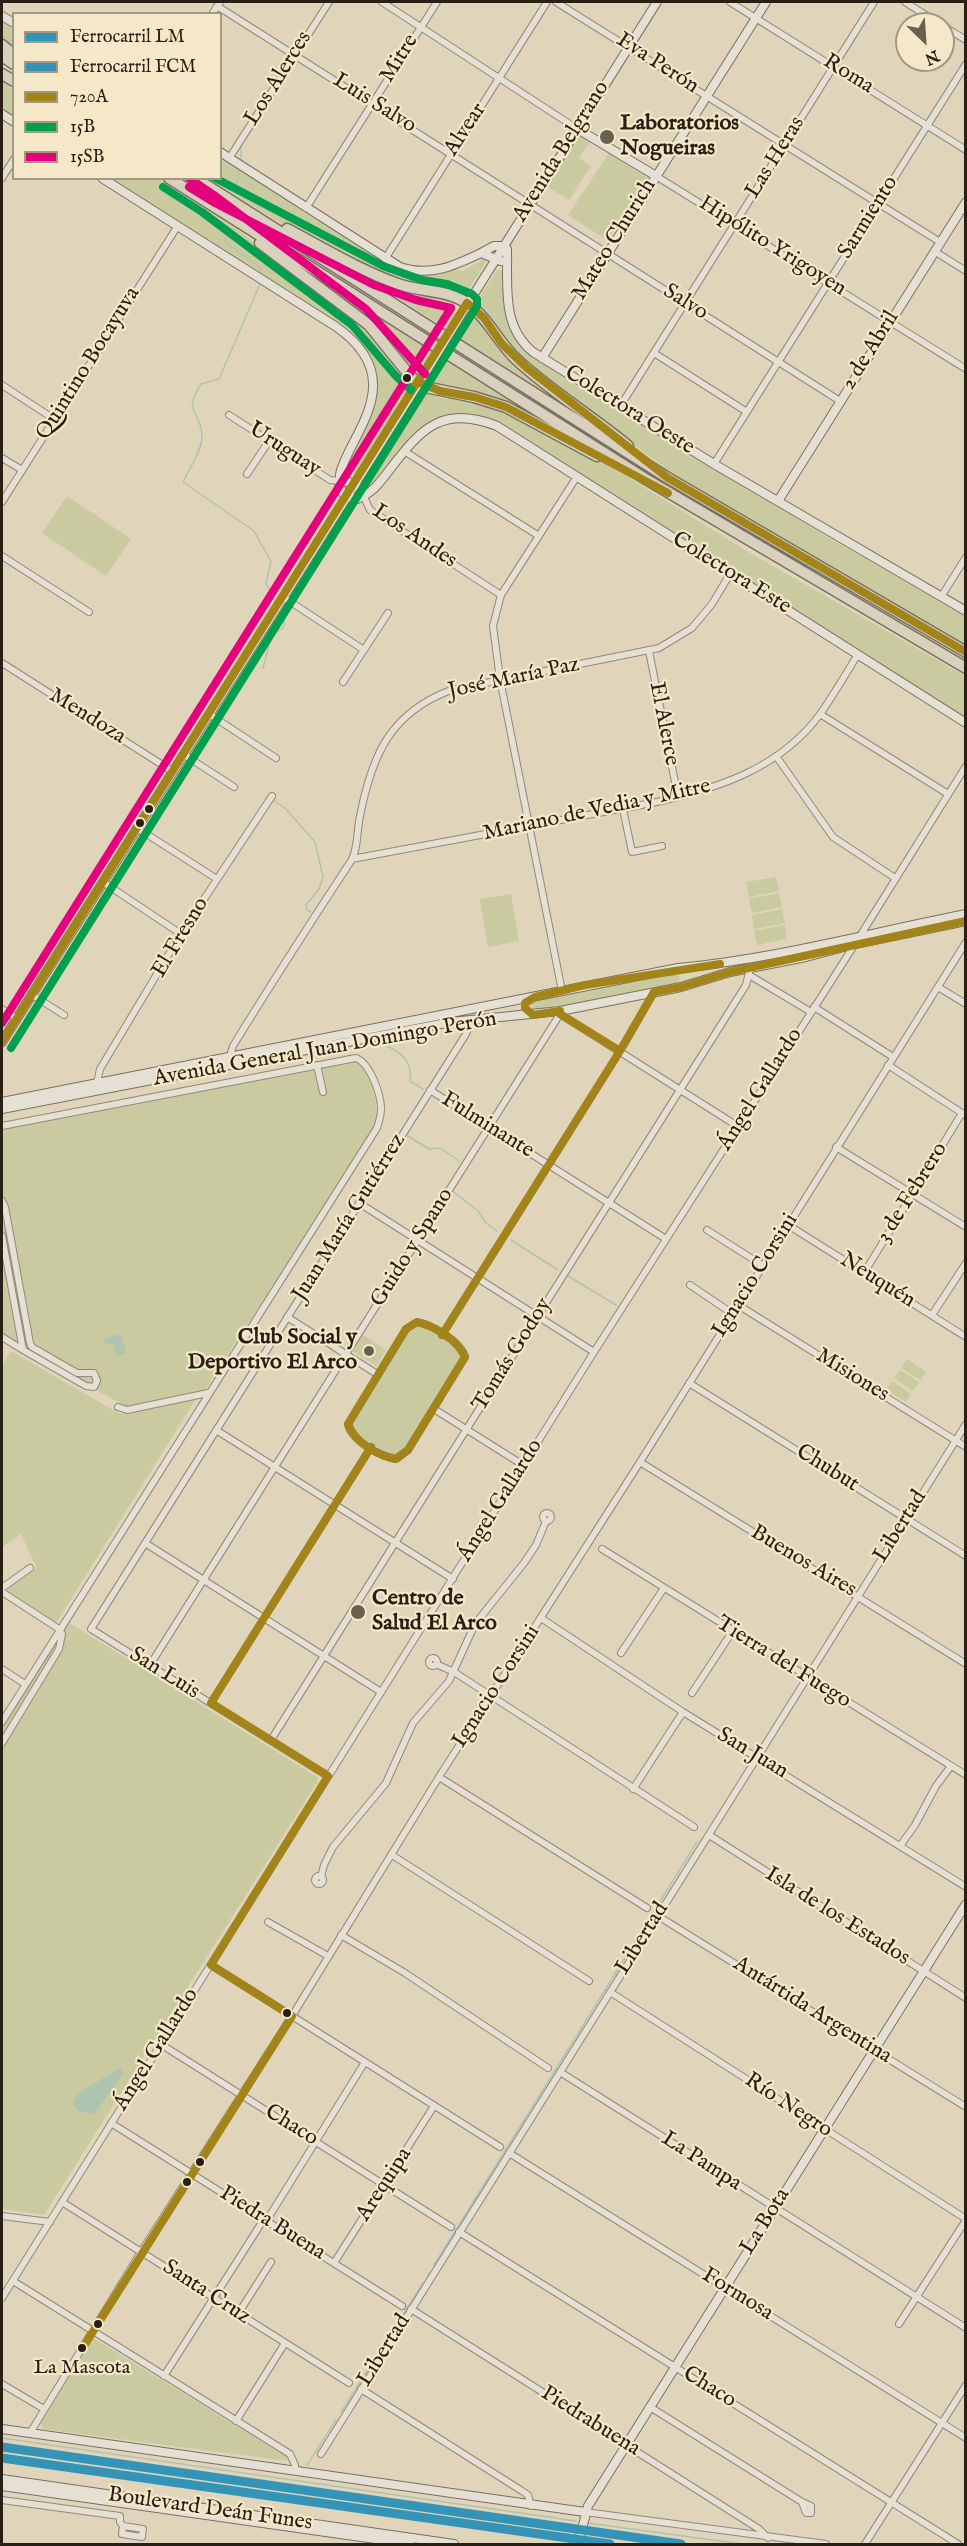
<!DOCTYPE html>
<meta charset="utf-8">
<style>
body{margin:0}
#map{position:relative;width:967px;height:2546px;overflow:hidden;background:#e0d5ba;font-family:"IM FELL English",serif}
canvas{display:block}
.frame{position:absolute;inset:0;border:3px solid #291f14;pointer-events:none}
.legend{position:absolute;left:12px;top:12px;width:210px;height:168px;box-sizing:border-box;background:#f5e8c8;border:2px solid #a39880;margin:0;padding:8px 10px;list-style:none;font-size:18px;color:#291f14}
.legend li{display:flex;align-items:center;gap:12px;height:30px}
.legend b{width:30px;border:2px solid #a39880}
.north{position:absolute;left:895px;top:12px;width:60px;height:60px;box-sizing:border-box;background:#f5e8c8;border:2px solid #a39880;border-radius:50%;rotate:155deg;font-size:16px;font-weight:700;line-height:24px;text-align:center;color:#291f14}
.north::after{content:'';display:block;margin:auto;width:21px;height:27px;background:#695f4e;clip-path:polygon(50% 0,100% 100%,50% 72%,0 100%)}
</style>
<div id="map">
<canvas width="967" height="2546"></canvas>
<div class="frame"></div>
<ul class="legend">
<li><b style="height:8px;background:#3494b7"></b>Ferrocarril LM</li>
<li><b style="height:8px;background:#3494b7"></b>Ferrocarril FCM</li>
<li><b style="height:8px;background:#a38418"></b>720A</li>
<li><b style="height:8px;background:#029f4e"></b>15B</li>
<li><b style="height:8px;background:#e5007d"></b>15SB</li>
</ul>
<div class="north">N</div>
</div>
<script>
const ctx = document.querySelector('canvas').getContext('2d');
ctx.lineJoin = 'round';
function fill(path, color) {
  ctx.fillStyle = color;
  ctx.fill(path, 'evenodd');
}
function strokePath(path, color, width, dash) {
  ctx.strokeStyle = color;
  ctx.lineWidth = width;
  ctx.lineCap = dash ? 'butt' : 'round';
  ctx.setLineDash(dash || []);
  ctx.stroke(path);
}
function label(font, color, halo, rows, align = 'center') {
  ctx.font = font + ' "IM FELL English",serif';
  ctx.lineWidth = 4.5;
  ctx.setLineDash([]);
  ctx.textBaseline = 'middle';
  ctx.strokeStyle = halo;
  ctx.fillStyle = color;
  for (const [text, x, y, turn = 0] of rows) {
    ctx.save();
    ctx.translate(x, y);
    ctx.rotate((+turn || 0) * Math.PI / 180);
    ctx.textAlign = isNaN(turn) ? turn : align;
    if (halo) ctx.strokeText(text, 0, 0);
    ctx.fillText(text, 0, 0);
    ctx.restore();
  }
}
fill(new Path2D(`
 M2 19 13 26V51L2 42Z
 M2 81 13 89V118L2 110Z
 M579 130 592 139 579 158 591 166 569 200 545 185Z
 M609 153 648 178 607 240 568 215Z
 M221 156 244 170 305 213 395 268C408 273 420 276 434 275 444 275 453 267 463 271L483 259 486 262 468 290H429L364 267 279 222 209 179 220 178Z
 M109 179H158L241 232 371 334 409 387 358 472 351 475 345 471C349 456 359 442 366 428 385 394 378 366 356 336Z
 M311 245 408 292 453 302C460 312 451 320 446 328Z
 M298 269H303L432 351 421 368 416 372 410 371 382 337Z
 M497 270H502L503 273C505 302 506 325 523 349L829 538 965 615V646L679 478 520 360 481 308 478 300Z
 M473 317 489 332 591 421 455 336 467 318Z
 M441 357 560 432 434 385 430 377Z
 M424 392 442 398 467 400 504 410 531 424 618 471 745 550 965 676V718L549 456 480 415 468 413 439 419 381 479 370 487H366L362 481 363 478 417 395Z
 M67 496 131 539 106 576 42 533Z
 M776 877 779 891 749 897 746 882Z
 M779 893 782 907 752 913 749 899Z
 M511 894 519 941 488 947 480 899Z
 M782 909 785 923 754 929 752 915Z
 M785 925 787 939 757 945 754 931Z
 M677 973 680 979 676 984 534 1011 529 1003 531 1001Z
 M354 1061C375 1068 380 1112 374 1130L204 1391 126 1407 2 1335V1128Z
 M416 1326C431 1327 457 1345 463 1358L406 1449 395 1456H391L355 1433 351 1424 407 1332Z
 M363 1335 386 1350 376 1366 352 1351Z
 M11 1351 120 1414 196 1399 56 1623 8 1593 9 1588 37 1568 21 1534 2 1547V1367Z
 M907 1359 926 1372 921 1380 901 1368Z
 M900 1370 919 1382 913 1391 894 1378Z
 M892 1381 911 1394 906 1402 886 1390Z
 M68 1622 317 1777 318 1781 44 2215 2 2209V1729Z
 M93 2338 287 2457V2461L43 2429 41 2423Z`), '#c9caa0');
fill(new Path2D(`
 M121 1334 126 1353 116 1355 112 1339V1344L105 1345 103 1338Z
 M120 2068 123 2072C122 2077 98 2110 93 2114L79 2111 73 2104 77 2095 85 2089Z`), '#afc3b1');
strokePath(new Path2D(`
 M241 145V161
 M235 191 240 168
 M228 229 225 242 260 267 262 276
 M260 284 219 379 201 384C181 415 202 409 202 437 203 448 188 471 183 482L254 531 271 562 266 583 275 602
 M263 668C267 656 268 643 273 632 276 631 279 631 282 629 287 625 283 612 281 607
 M273 800 286 809 315 842 323 877 319 889 306 905 307 910 311 912
 M387 1046C402 1053 413 1062 410 1081L423 1089
 M408 1136 429 1149 440 1148 459 1161
 M454 1192 479 1212 486 1223 497 1231
 M511 1240 558 1270
 M568 1276 616 1305
 M434 2265 697 1842
 M428 2275 429 2273
 M341 2412 423 2283
 M2 2438 576 2521
 M307 2465 336 2420
 M588 2523 742 2544`), '#afc3b1', 1.5);
const street = new Path2D(`
 M382 2 576 128
 M556 2 940 242
 M730 2 966 150
 M905 2 940 24
 M217 6 840 401
 M212 14 220 2
 M943 26 966 40
 M230 157 329 2
 M656 176 966 369
 M2 178 14 159
 M306 208 437 2
 M934 251 966 271
 M385 259 547 2
 M654 353 747 412
 M2 385 54 419
 M621 405 874 2
 M229 415 330 480 339 481
 M404 451 539 536
 M2 458 22 470
 M714 464 966 64
 M247 474 269 441
 M364 497 370 510 501 595
 M2 502 177 227
 M2 556 89 612
 M283 597 364 650
 M941 597 966 557
 M649 651 678 797
 M2 663 172 771
 M343 682 388 613
 M209 714 276 758
 M820 714 948 794
 M183 754 234 787
 M776 756 833 837 895 878
 M623 809 632 852 662 846
 M137 828 217 879
 M352 859 657 802C719 788 781 768 821 713 834 694 846 674 858 654
 M103 882 181 934
 M749 975 811 1012
 M938 987 966 1004
 M562 991 500 679 493 626 501 595 576 478
 M31 994 64 1015
 M814 1007 893 1057
 M2 1009 16 1018
 M560 1011V1014L739 1127
 M230 1056 233 1046C271 984 311 922 351 861 358 850 357 829 360 816 372 755 390 713 451 690L659 648 692 628 712 604 730 574
 M317 1065 323 1092
 M888 1065 965 1115
 M97 1083 100 1069 181 934 272 796
 M430 1090 666 1239
 M2 1126 356 1058C370 1063 381 1094 381 1109 381 1116 379 1122 377 1128L2 1722
 M836 1147 966 1227
 M2 1201 5 1207 30 1343 32 1347 77 1373H94L97 1381 94 1387 86 1386 23 1350 2 1236
 M359 1203 594 1352
 M788 1225 966 1337
 M707 1230 762 1265
 M864 1273 962 1113
 M690 1285 733 1314
 M738 1305 966 1447
 M932 1315 966 1263
 M287 1317 377 1374
 M417 1322C431 1324 461 1342 465 1357L408 1450 396 1459C381 1457 350 1439 348 1424L406 1329Z
 M442 1335 620 1051 654 992
 M2 1337 23 1350
 M689 1383 966 1556
 M118 1407 127 1410 208 1393
 M434 1409 523 1465
 M216 1430 453 1579
 M640 1462 966 1664
 M543 1517a4 4 0 1 1 8 0a4 4 0 1 1-8 0Z
 M145 1543 381 1692
 M602 1549 966 1775
 M2 1588 30 1568
 M2 1592 59 1629 62 1634 59 1649 2 1743
 M541 1618 683 1712 966 1887
 M621 1653 664 1588
 M429 1662a4 4 0 1 1 8 0a4 4 0 1 1-8 0Z
 M436 1664 454 1672 694 1827
 M150 1665 560 1014
 M2 1669 25 1684
 M692 1693 732 1632
 M211 1703 371 1447
 M271 1740 746 985 750 968
 M328 1776 91 1629 466 1034 472 1019
 M439 1777 647 1908
 M633 1789 683 1712
 M709 1835 966 1998
 M900 1846 915 1825 936 1786 951 1766
 M392 1855 589 1981
 M315 1880a4 4 0 1 1 8 0a4 4 0 1 1-8 0Z
 M321 1877 324 1865 333 1847 386 1783 413 1723 449 1681 475 1624 524 1563 536 1545 546 1521
 M658 1916 966 2107
 M268 1922 328 1956
 M341 1935 405 1973 548 2068
 M211 1965 500 2147
 M610 1992 966 2219
 M162 2045 451 2227
 M560 2072 966 2328
 M111 2123 402 2306
 M509 2153 966 2438
 M62 2202 349 2383
 M2 2216 50 2222
 M267 2220 365 2062
 M459 2232 958 2544
 M334 2263 434 2106
 M13 2281 290 2454 295 2465V2471
 M2 2298 594 1352 855 944 966 766
 M411 2309 759 2529 768 2538
 M238 2314 271 2262
 M899 2324 966 2220
 M164 2376 264 2219
 M2 2384 44 2409
 M361 2389 522 2491 528 2495 531 2506
 M650 2407 802 2502
 M236 2421 285 2343
 M30 2433 141 2252 292 2016 439 1777 640 1462 966 942
 M321 2454 966 1424
 M2 2500 120 2516V2522L123 2526 122 2534 142 2537 143 2529 123 2526
 M802 2502 811 2506V2513H806Z
 M585 2512 826 2544
 M865 2544 966 2385`);
const secondary = new Path2D(`
 M2 16 14 23
 M2 114 14 122
 M576 128 656 176
 M220 152 400 267C430 277 454 266 481 253L501 261
 M102 178 335 326C431 392 311 461 346 497L357 499C373 493 381 481 391 468 422 427 444 405 497 426L966 723
 M504 246 507 249C508 286 501 326 533 352L714 464 966 611
 M481 253 494 246H504
 M459 318 657 2
 M542 358 766 2
 M339 481C350 480 362 486 364 497
 M778 501 966 202
 M2 1042 429 367
 M2 1102 678 968C775 959 870 933 966 914
 M2 1109 451 1022 560 1011 681 987 730 972 806 957 855 944 966 921
 M2 2429 585 2512
 M2 2479 454 2544
 M2 2486 410 2544
 M578 2544 588 2506 966 1904`);
const highway = new Path2D(`
 M2 45 14 55
 M2 56 14 64
 M2 74 14 81
 M169 178 644 478 966 668
 M195 178 668 478 966 652
 M287 229C323 248 359 270 398 284 420 292 448 289 468 304 488 318 498 342 516 359 550 391 592 416 628 446
 M260 243 369 325 411 377 425 387 474 397 506 407 597 456`);
strokePath(street, '#918979', 8);
strokePath(secondary, '#787163', 10);
strokePath(highway, '#787163', 13);
strokePath(street, '#e5e0d3', 6);
strokePath(secondary, '#e5e0d3', 8);
strokePath(highway, '#d9d1be', 10);
const secondaryBridge = new Path2D(`
 M429 367 459 318`);
strokePath(secondaryBridge, '#787163', 10, []);
strokePath(secondaryBridge, '#e5e0d3', 8);
strokePath(new Path2D(`
 M418 382 440 391 474 397 506 407 668 493
 M2 1042 467 303 484 318 502 344 527 368 668 478 966 652
 M620 1051 560 1014V1011L533 1015 525 1008V1003L535 997 585 985 720 964
 M417 1322C436 1327 457 1339 465 1357L408 1450 396 1459C377 1455 355 1443 348 1424L406 1329Z
 M442 1335 620 1051 654 992 681 987 730 972 966 921
 M211 1703 371 1447
 M211 1703 328 1776
 M211 1965 328 1776
 M211 1965 292 2016
 M82 2349 292 2016`), '#a38418', 8);
strokePath(new Path2D(`
 M163 187 202 212 352 325 395 375 411 390
 M11 1048 477 306V299L472 294 447 284 422 280 383 266 215 178`), '#029f4e', 8);
strokePath(new Path2D(`
 M189 178 214 195 366 309 425 374
 M2 1023 451 308 416 300 374 285 215 203 189 187`), '#e5007d', 8);
strokePath(new Path2D(`
 M2 2447 681 2544`), '#3494b7', 9);
strokePath(new Path2D(`
 M2 2458 610 2544`), '#3494b7', 9);
for (const [x, y, r, color] of [
 [607,137,8,"#695f4e"],
 [407,378,5,"#291f14"],
 [149,809,5,"#291f14"],
 [140,823,5,"#291f14"],
 [369,1351,6,"#695f4e"],
 [358,1612,8,"#695f4e"],
 [287,2013,5,"#291f14"],
 [200,2162,5,"#291f14"],
 [187,2182,5,"#291f14"],
 [98,2324,5,"#291f14"],
 [82,2348,5,"#291f14"]
]) {
  const dot = new Path2D();
  dot.arc(x, y, r, 0, 2 * Math.PI);
  ctx.fillStyle = color;
  ctx.fill(dot);
  strokePath(dot, '#f5e8c8', 2);
}
label('20px', '#291f14', '#f5e8c8', [
 ["La Mascota",82,2369]
]);
label('22px', '#291f14', '#f5e8c8', [
 ["Mitre",400,59,-58],
 ["Eva Perón",657,64,33],
 ["Roma",848,75,32],
 ["Los Alerces",279,79,-58],
 ["Luis Salvo",374,104,32],
 ["Alvear",466,130,-57],
 ["Avenida Belgrano",562,152,-58],
 ["Las Heras",776,158,-58],
 ["Sarmiento",869,218,-58],
 ["Mateo Churich",615,240,-58],
 ["Hipólito Yrigoyen",772,247,32],
 ["Salvo",685,303,32],
 ["2 de Abril",871,351,-58],
 ["Quintino Bocayuva",89,364,-58],
 ["Colectora Oeste",629,411,32],
 ["Uruguay",284,450,33],
 ["Los Andes",414,537,34],
 ["Colectora Este",731,574,32],
 ["José María Paz",514,679,-12],
 ["Mendoza",87,717,32],
 ["El Alerce",663,724,79],
 ["Mariano de Vedia y Mitre",597,811,-12],
 ["El Fresno",181,938,-59],
 ["Avenida General Juan Domingo Perón",325,1050,-10],
 ["Ángel Gallardo",761,1090,-58],
 ["Fulminante",487,1126,32],
 ["3 de Febrero",913,1193,-58],
 ["Juan María Gutiérrez",350,1218,-58],
 ["Guido y Spano",413,1248,-58],
 ["Ignacio Corsini",756,1276,-58],
 ["Neuquén",877,1281,32],
 ["Tomás Godoy",513,1355,-58],
 ["Misiones",852,1376,32],
 ["Chubut",827,1469,32],
 ["Ángel Gallardo",501,1501,-58],
 ["Libertad",901,1527,-58],
 ["Buenos Aires",803,1562,31],
 ["Tierra del Fuego",783,1663,32],
 ["San Luis",164,1674,32],
 ["Ignacio Corsini",497,1687,-57],
 ["San Juan",752,1754,31],
 ["Isla de los Estados",837,1917,32],
 ["Libertad",643,1939,-58],
 ["Antártida Argentina",812,2011,32],
 ["Ángel Gallardo",157,2050,-58],
 ["Río Negro",788,2106,33],
 ["Chaco",291,2126,32],
 ["La Pampa",701,2162,33],
 ["Arequipa",385,2185,-57],
 ["La Bota",766,2222,-58],
 ["Piedra Buena",272,2224,32],
 ["Santa Cruz",206,2293,33],
 ["Formosa",737,2295,32],
 ["Libertad",385,2351,-58],
 ["Chaco",709,2388,32],
 ["Piedrabuena",590,2422,32],
 ["Boulevard Deán Funes",210,2510,8]
]);
label('bold 22px', '#291f14', '#f5e8c8', [
 ["Laboratorios",620,124],
 ["Nogueiras",620,149],
 ["Club Social y",357,1338,"right"],
 ["Deportivo El Arco",357,1363,"right"],
 ["Centro de",372,1599],
 ["Salud El Arco",372,1624]
], 'left');
</script>
